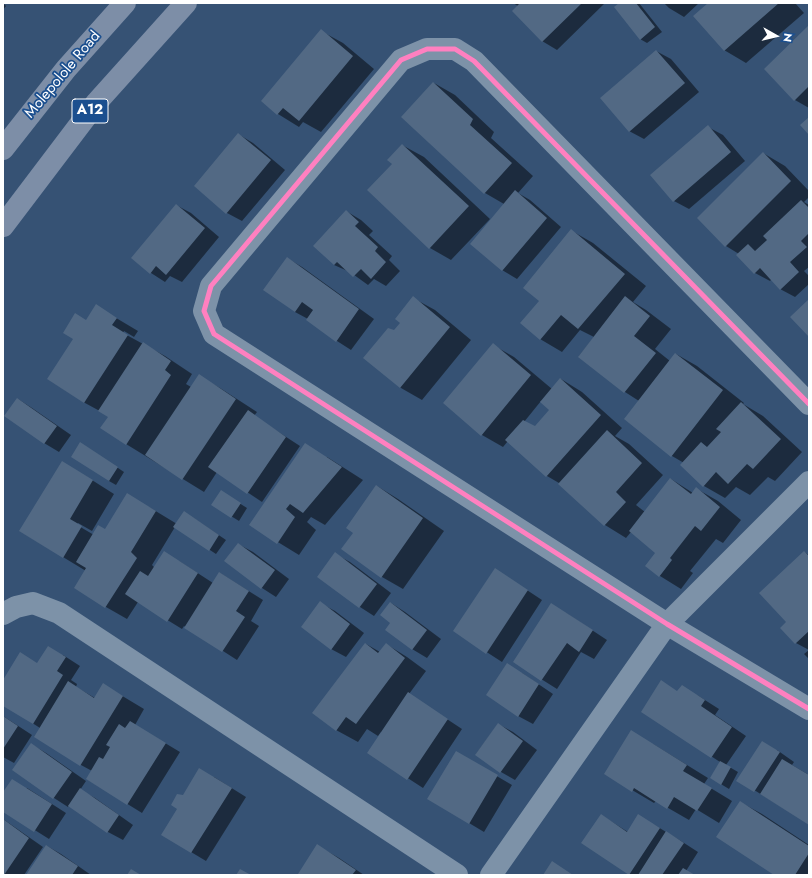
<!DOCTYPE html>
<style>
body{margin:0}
#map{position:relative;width:812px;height:878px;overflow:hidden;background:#365274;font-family:Jost,sans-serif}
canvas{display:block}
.frame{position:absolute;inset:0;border:4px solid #fff;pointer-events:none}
.north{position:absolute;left:756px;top:16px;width:40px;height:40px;-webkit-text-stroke:3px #1b4f8f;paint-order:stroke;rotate:98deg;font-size:11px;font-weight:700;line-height:16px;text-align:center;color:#fff}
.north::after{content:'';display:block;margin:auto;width:14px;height:18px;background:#fff;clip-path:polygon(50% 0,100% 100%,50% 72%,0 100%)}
</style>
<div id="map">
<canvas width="812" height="878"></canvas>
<div class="frame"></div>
<div class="north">N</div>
</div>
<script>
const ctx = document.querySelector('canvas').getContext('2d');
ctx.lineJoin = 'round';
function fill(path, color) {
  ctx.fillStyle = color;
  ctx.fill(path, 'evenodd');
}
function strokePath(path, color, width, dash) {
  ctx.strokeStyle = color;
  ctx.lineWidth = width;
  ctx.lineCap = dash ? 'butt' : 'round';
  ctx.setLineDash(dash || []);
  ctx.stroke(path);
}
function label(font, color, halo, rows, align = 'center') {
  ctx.font = font + ' Jost,sans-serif';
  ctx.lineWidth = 3.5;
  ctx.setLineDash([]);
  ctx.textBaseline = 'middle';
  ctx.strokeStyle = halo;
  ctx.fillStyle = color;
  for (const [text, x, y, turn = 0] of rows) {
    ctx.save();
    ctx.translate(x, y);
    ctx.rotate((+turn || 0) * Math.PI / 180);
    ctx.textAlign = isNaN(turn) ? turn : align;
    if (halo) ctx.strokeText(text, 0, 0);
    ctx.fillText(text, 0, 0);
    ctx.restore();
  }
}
fill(new Path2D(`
 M3 3 6 6 3 10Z
 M513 3H605L557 50 542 41 518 6Z
 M621 3H639L662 32 647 43 640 39Z
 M664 3H699L684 17 669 8Z
 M710 3H795L804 13 746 63 724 50Z
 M809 26V108L795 100Z
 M321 31 343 43 374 69 321 132 303 122 299 127 278 114 262 101Z
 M656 51 671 59 699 92 644 139 629 131Z
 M434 83 455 95 494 132 491 138 533 176 518 193 530 200 561 227 517 279 502 270 504 204 485 193Z
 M708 127 723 135 745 161 689 209 674 201Z
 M238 134 253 143 285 170 242 221 227 213 196 186Z
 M402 145 424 157 490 219 451 260 430 248 393 164Z
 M763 153 785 166 809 191V197L804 202 809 205V267L804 271 809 276V284L795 297 780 289 772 279 770 281 755 273 739 254 726 246Z
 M176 205 191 213 219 237 182 282 170 276 165 282 151 273 133 258Z
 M346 211 361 220 373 231 369 235 392 256 389 260 400 271 386 286 374 279 368 285 350 272 334 265Z
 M572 231 593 243 646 286 633 302 646 310 671 329 655 349 670 361 676 354 697 366 744 403 743 404 763 416 802 452 775 481 768 477 750 495 736 487 725 498 704 486 684 463 672 456 625 419 639 401 625 392 579 356 594 337 580 330 562 352 540 339V301Z
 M287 258 302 267 374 319 351 350 337 341 308 319 295 312Z
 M413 298 435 310 471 340 422 400 401 388 365 358 395 331 401 323Z
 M96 306 138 331 134 337 124 331 123 333 165 356 192 374 186 384 191 387 199 376 220 388 257 412 254 416 300 446 262 502 217 472 204 492 126 444 109 416 85 403 48 379Z
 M493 345 514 357 552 389 561 379 582 392 622 428 615 436 629 444 663 475 636 505 645 512 671 479 693 493 697 489 718 501 741 520 723 543 716 539 690 571 693 573 681 589 660 576 646 566 657 552 631 532 626 538 605 525 559 483 547 476 508 441 503 447 482 435ZM541 401 551 410 536 427 524 422Z
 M18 399 32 408 71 435 59 452 44 443Z
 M88 448 124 472 116 485 109 481Z
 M327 457 363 480 325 525 311 517 307 522 316 530 299 555 250 525Z
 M84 475 114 494 92 531 78 523 77 525 94 535 106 530 149 507 177 524 192 517 226 540 216 554 175 527 152 565 155 568 179 561 213 583 220 573 263 600 251 621 259 626 237 660 184 626 182 629 138 602 127 619 106 607 75 588 86 571 20 531Z
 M377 486 398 499 444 531 403 589 382 577 354 533Z
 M228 496 247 508 239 521 213 505Z
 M238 544 253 552 289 579 276 597 262 588 226 561Z
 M804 552 809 555V659L804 654 809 650 796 643 787 622Z
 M335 554 350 562 391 593 374 616 360 607 318 577Z
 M495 569 542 600 502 662 454 631Z
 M320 603 335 611 364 633 346 657 331 649Z
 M391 603 405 612 441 639 427 658 412 649 392 623Z
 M566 613 607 640 594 659 581 652 557 689 514 662Z
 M366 644 380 652 386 644 407 657 426 671 409 694 462 729 423 788 369 753 382 733 381 732 378 736 367 729 358 742 336 730Z
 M63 655 80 666 71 680 77 684 76 687 95 698 104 685 144 709 135 725 180 752 142 813 87 779 92 771 81 765 40 728 3 704V682L38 664Z
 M522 673 553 694 533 724 518 716Z
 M678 692 697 695 719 709 715 715 746 736 726 765 738 772 729 789 711 778 720 762 642 711Z
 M3 716 32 735 14 763 3 757Z
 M498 724 513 732 537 750 515 780 501 772 476 754Z
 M31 744 46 753 86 781 80 790 95 798 133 825 123 840 108 832 69 805 68 807 54 798 13 770Z
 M653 744 708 778 704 784 732 801 719 823 696 809 689 820 656 801 654 803 605 774Z
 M777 750 794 762 792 765 809 775V824L738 780Z
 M471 761 512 785 484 832 469 823Z
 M214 777 246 797 206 861 191 852 179 808 183 796Z
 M27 788 66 813 49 839 3 810V794Z
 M740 802 762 814 809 845V875H775Z
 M601 815 628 832 653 824 681 841 698 852 686 871 693 875H631L583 843Z
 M3 819 43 847 24 875H3Z
 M47 846 61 854 91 875H27Z
 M318 846 339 858 364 875H301L299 874Z`), '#0007');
fill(new Path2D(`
 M520 3H582L542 42 512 11Z
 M619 3H636L655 27 640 40 614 7Z
 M708 3H779L724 51 693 16Z
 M809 25V86L794 101 764 69Z
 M321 29 353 56 299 121 283 108 277 115 261 101Z
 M656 50 685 83 629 132 600 98Z
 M433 82 473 119 470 125 512 163 484 194 401 117Z
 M809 117V135L800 125Z
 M708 125 731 152 673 202 650 175Z
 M238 133 271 160 226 214 194 186Z
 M402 144 469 206 429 249 367 190 392 164 387 160Z
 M763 152 791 181 725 247 697 218Z
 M515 190 547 218 502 271 470 244Z
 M801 200 809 208V233L801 241 807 247 790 262 799 272 780 290 760 268 754 274 736 255 748 244 755 251 767 240 763 236Z
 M176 204 205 228 166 275 156 266 150 274 131 258Z
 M346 210 359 222 355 226 378 247 375 251 386 262 371 279 361 269 353 277 337 262 334 265 313 246Z
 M571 229 625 274 578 329 561 315 540 340 520 323 539 301 523 288Z
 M287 257 359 309 336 342 306 320 313 310 302 302 295 312 263 290Z
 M413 296 450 327 400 388 363 358 388 328 394 330 400 323 395 319Z
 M625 296 650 316 634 336 656 353 624 393 578 357Z
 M809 299V337L790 317Z
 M96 304 117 318 112 325 128 335 84 403 47 379 73 339 63 333 75 313 86 320Z
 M143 342 171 361 165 370 171 375 126 445 100 428 108 417 98 411Z
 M493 343 531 375 481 436 443 403Z
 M675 353 723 390 671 457 624 419Z
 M199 374 236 399 182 480 145 455Z
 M560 378 601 415 546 477 505 440 523 420 535 426 549 410 540 402Z
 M17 398 57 426 44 444 4 416Z
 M741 402 781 439 753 469 747 464 728 484 716 472 703 487 680 465 701 442 707 447 721 432 716 429Z
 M248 410 286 437 247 494 208 467Z
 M607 430 642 463 616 492 626 502 604 526 558 484Z
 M80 442 118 467 109 481 71 457Z
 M305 443 342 467 303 513 290 504 286 509 295 517 277 544 249 525Z
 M62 461 93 480 70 519 82 526 63 558 19 531Z
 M670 478 691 494 696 487 720 507 701 531 695 526 670 558 672 560 659 577 645 566 655 553 629 531Z
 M376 485 423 518 381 578 341 549 353 533 346 528Z
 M221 490 241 503 231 518 211 505Z
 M127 493 156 511 131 552 137 558 105 608 74 588 86 568 76 562 98 525 105 529Z
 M184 511 219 535 209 551 173 527Z
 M238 543 275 570 261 589 224 561Z
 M164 551 198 573 167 622 125 594 140 571 148 576Z
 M804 551 809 556V631L795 644 780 628 786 622 759 593Z
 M335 552 377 584 359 608 317 577Z
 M495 568 528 590 486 654 453 631Z
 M219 572 249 591 236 611 245 617 222 652 184 628Z
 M320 601 350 624 331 650 301 627Z
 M390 602 427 630 412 650 385 630 390 623 380 615Z
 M551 603 593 630 579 652 567 643 541 681 513 662Z
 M365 643 378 653 386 643 405 658 356 724 346 717 336 731 312 713Z
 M48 646 66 657 57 671 63 675 33 724 3 706V680L20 652 37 663Z
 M507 663 539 684 518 717 486 695Z
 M661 680 677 691 682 685 705 700 701 706 732 727 711 758 641 712Z
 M68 681 94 698 103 683 123 696 80 766 34 737Z
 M408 692 448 719 407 780 367 753Z
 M3 716 18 726 3 749Z
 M130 721 166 743 127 805 86 779 99 757 103 759 110 747 106 745 119 724 125 728Z
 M498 723 523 741 500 773 475 755Z
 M631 730 687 765 683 771 712 788 697 811 674 797 667 809 634 788 632 792 604 774Z
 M762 741 780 752 754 792 736 781Z
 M31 743 72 772 53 799 12 770Z
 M456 751 498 775 469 824 427 799Z
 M782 759 809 775V825L760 794Z
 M720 761 731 767 721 785 710 778Z
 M199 768 232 788 191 853 161 835 177 809 171 805 177 794 183 795Z
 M12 779 52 804 34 832 3 812V792Z
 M80 788 119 815 107 833 68 806Z
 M740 801 809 846V853L795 875H774L716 837Z
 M601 814 627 832 638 814 660 828 629 875 581 843Z
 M3 819 29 838 4 875H3Z
 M666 831 684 843 662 875H638Z
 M317 844 356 870 352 875 298 874Z
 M46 845 78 866 72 875H26Z
 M552 861 573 875H543Z
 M683 868 695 875H678Z
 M131 869 141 875H127Z
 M240 869 251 875H236Z`), '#526984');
strokePath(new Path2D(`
 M809 404 474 61 455 49H427L401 60 211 286 204 311 214 334 667 624 809 709
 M3 614 16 607 33 603 59 613 457 875
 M491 875 667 624 809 482`), '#7d92a8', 22);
strokePath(new Path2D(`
 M3 149 66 69 125 3
 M3 226 97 102 186 3`), '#7d8ea7', 22);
strokePath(new Path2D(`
 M809 404 474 61 455 49H427L401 60 211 286 204 311 214 334 667 624 809 709`), '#ff80c0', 5);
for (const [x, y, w] of [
 [90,111,36]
]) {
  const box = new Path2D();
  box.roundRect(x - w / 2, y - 12, w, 24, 3);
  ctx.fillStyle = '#1b4f8f';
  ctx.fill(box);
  strokePath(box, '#fff', 1);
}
label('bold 14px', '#fff', null, [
 ["A12",90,111]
]);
label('15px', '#fff', '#1b4f8f', [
 ["Molepolole Road",63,75,-50]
]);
</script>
